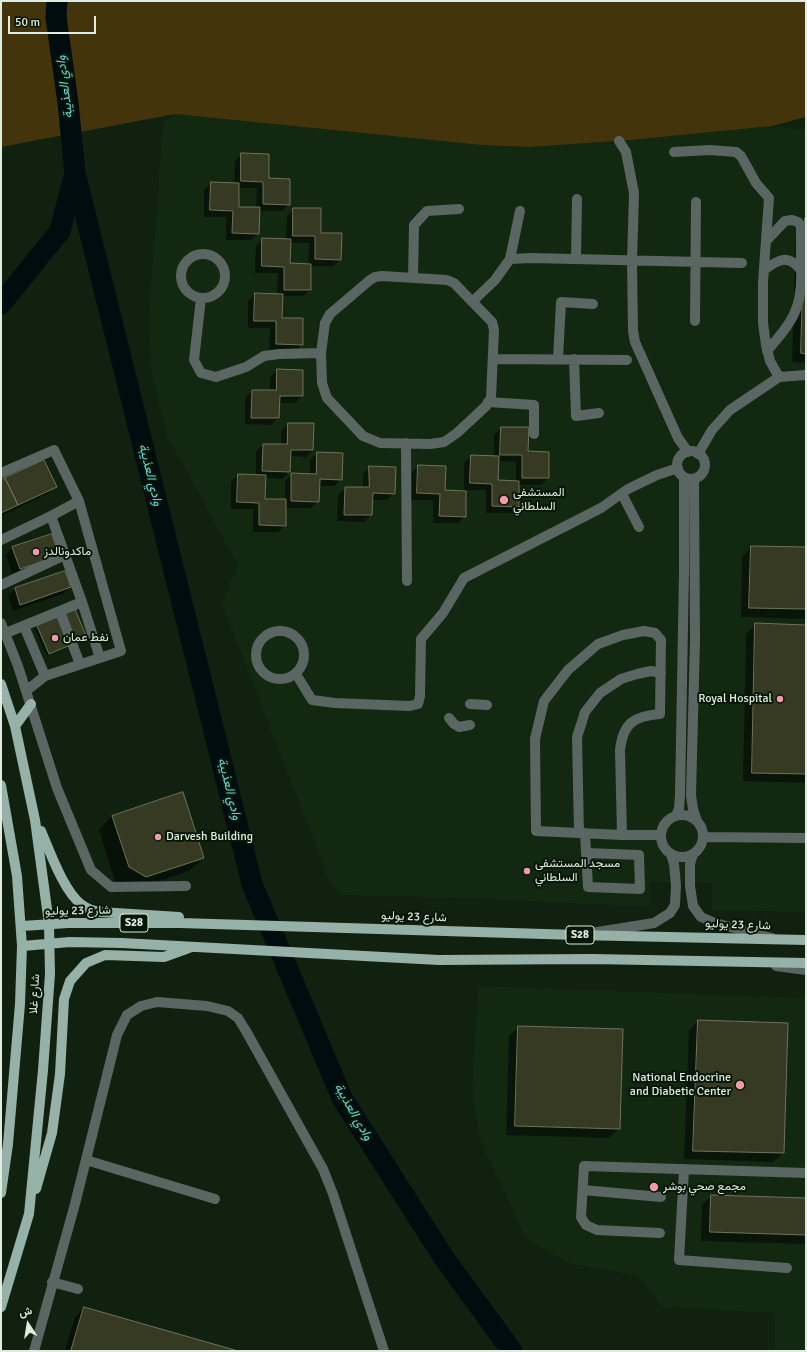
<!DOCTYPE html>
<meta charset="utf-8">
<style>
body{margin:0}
#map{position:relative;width:807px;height:1352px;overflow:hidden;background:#10210f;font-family:Signika,Vazirmatn,sans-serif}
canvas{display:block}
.frame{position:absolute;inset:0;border:2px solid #e0ece0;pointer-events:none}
.north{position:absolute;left:8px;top:1304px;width:40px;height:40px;-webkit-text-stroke:3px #071707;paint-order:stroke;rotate:348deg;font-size:11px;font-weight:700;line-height:16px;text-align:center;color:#e0ece0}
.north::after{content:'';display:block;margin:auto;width:14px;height:18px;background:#e0ece0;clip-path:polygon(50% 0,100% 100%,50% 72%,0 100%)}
.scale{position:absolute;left:8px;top:16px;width:88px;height:18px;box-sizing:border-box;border:2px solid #e0ece0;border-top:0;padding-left:5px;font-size:12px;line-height:14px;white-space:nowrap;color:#e0ece0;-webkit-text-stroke:3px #071707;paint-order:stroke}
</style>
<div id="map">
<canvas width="807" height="1352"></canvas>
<div class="frame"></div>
<div class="north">ش</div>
<div class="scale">50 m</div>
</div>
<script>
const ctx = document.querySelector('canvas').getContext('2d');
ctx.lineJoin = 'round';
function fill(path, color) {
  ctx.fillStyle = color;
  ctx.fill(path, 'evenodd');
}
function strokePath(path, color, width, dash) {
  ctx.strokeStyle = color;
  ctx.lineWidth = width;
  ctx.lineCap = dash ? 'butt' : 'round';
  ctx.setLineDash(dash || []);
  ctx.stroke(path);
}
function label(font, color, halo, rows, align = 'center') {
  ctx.font = font + ' Signika,Vazirmatn,sans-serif';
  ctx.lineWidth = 4;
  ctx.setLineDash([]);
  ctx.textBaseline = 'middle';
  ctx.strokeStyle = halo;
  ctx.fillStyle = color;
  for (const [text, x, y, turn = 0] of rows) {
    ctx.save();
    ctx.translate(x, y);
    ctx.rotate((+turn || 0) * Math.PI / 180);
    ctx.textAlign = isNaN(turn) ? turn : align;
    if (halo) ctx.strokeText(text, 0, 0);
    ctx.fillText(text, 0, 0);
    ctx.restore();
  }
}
fill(new Path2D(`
 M175 114 481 145 530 147 631 140 772 126 806 130V912L712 910V883L650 882V907L468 898 342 895 332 887 222 604 238 565 167 435 152 375 148 326 163 123Z
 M478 986 806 998V1351H775V1313L662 1307 639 1276 568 1263 526 1238 479 1137 472 1087Z`), '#122811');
fill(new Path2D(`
 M1 1H806V117L772 126 631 140 530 147 481 145 175 114 1 147Z`), '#43340b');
fill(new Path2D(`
 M242 154 268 179 289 204 282 211H259L258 233 251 240H226V217H204V190L211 183 234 184 235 161ZM238 188H257L256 208H238Z
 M294 209 320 234 340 259 334 266H310V290L303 296H282L281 319 302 344 295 351H269L270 328H248V301L255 294H277L278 273H255L256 246 263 239 286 240 287 216ZM289 243H309L308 265 289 264Z
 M805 219 806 363 792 362 796 228Z
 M277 370 302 371V396L295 403H279L278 418 271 425 245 424V398L252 391H270V377Z
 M288 424 313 450 306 457 290 456 289 472 282 479 265 478 264 500H285V481L292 474H310V460L317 453 342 454 341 479 335 486H318V501L311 508H285V525L278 532H253V509H231V482L238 475 256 476V451L263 445H281V431Z
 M501 428 527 452 548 478 541 485H518V506L511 513H486V490H466L465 516 458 523H433V500H411V473L418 466 444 491 464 492V463L471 456 494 457V435ZM498 461 516 462V481H497Z
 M370 467 394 493 387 500H371V515L364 522 337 521 338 495 345 488H363V474Z
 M1 481 56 486 49 493 1 516Z
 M751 547 806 548V619L741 617 742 557Z
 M12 548 58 556 13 576 6 555Z
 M65 572 70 587 63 594 13 611 8 596 15 589Z
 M756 624 806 626V783L743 781 746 634Z
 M37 627 86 638 47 656 35 629Z
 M112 816 203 858 189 871 132 890 115 881 99 830Z
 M698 1021 783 1153 773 1162 684 1159 689 1030Z
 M519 1027 619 1128 609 1138 506 1135 509 1036Z
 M712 1196 806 1199V1244L701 1241 702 1205Z
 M84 1308 234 1351H65L75 1317Z`), '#0007');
strokePath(new Path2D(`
 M75 173 252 884 342 1098 444 1258 512 1351
 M1 304 60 231 75 173 68 103 56 17 57 1`), '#000c0d', 21);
const building = new Path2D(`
 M241 153 269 154V178L290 179V205L263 204V182L241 181Z
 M211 182 239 183V207H260L259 234 232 233 233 211 210 210Z
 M293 208H321V233H342L341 260 315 259V236H293Z
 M805 218H806V354L801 353Z
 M262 238 291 239 290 263 311 264V290H284V267L262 266Z
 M255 293 283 294 282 318H303V345L276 344V321H254Z
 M277 369 303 370V396H280L279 418H251L252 390H276Z
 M288 423H314L313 450H291L290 472 262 471 263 444H287Z
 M501 427H529L528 451 549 452V478H522V455H500Z
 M317 452 343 453 342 480 320 479 319 502 291 501V473L316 474Z
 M471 455 499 456 498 480 519 481V507L492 506V484L470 483Z
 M44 460 57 487 18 505 5 478Z
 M418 465 446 466 445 490 466 491V517L439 516 440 494 417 493Z
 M369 466 396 467 395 494 373 493 372 515H344L345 487H369Z
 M238 474 266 475 265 499H286V526L259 525V503L237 502Z
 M5 478 18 505 1 513V480Z
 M52 534 59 556 20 569 12 547Z
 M751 546 806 547V609L749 608Z
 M65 571 71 587 20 605 15 588Z
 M75 609 87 638 49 654 37 626Z
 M755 623 806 625V774L752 773Z
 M183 792 204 858 146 877 129 867 112 816Z
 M698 1020 788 1023 784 1153 693 1151Z
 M518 1026 623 1029 620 1129 515 1126Z
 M711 1195 806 1198V1235L710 1232Z
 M84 1307 238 1351H71Z`);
fill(building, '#363a22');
strokePath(building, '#6e7359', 1);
strokePath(new Path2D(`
 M619 141 626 152 634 193 632 261 633 331 635 342 678 438 688 452
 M674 152 710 150 736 152 741 156 756 183 769 198 763 282V323L766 345 770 361 779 377 806 375
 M766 241 785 221 792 220 798 222 801 226V270
 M181 276a22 22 0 1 1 44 0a22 22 0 1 1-44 0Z
 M510 259 532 258 742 263
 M576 259 577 199
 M764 270C779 259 788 254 801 270 803 309 791 323 767 351
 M382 276 447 280 454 283 492 322 494 330 491 398 486 406 457 433 444 442 430 444 380 443 363 436 327 398 322 383 321 353 325 323 330 314 370 280 375 277Z
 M413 278 414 225 427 211 459 209
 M201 298 194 360 201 373 216 377 246 367 264 356 279 354 321 353
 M473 301 495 280 510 259 520 211
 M695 321 696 202
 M493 359 627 360
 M558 359 561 302 593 304
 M574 359 576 416 599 413
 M488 402 534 405V434
 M406 443 407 581
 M677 465a14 14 0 1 1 28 0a14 14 0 1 1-28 0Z
 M698 454 712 430 730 410 779 377
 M1 473 54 450 79 501 51 516 1 540
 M694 479 695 641 691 795 693 809 697 821
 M622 494 639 527
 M51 516 82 602
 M1 585 65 555
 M60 612 80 664
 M1 623 18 666 57 788 81 846 91 870 111 887 186 886
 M24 626 45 676
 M256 655a24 24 0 1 1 48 0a24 24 0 1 1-48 0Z
 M6 633 82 602 100 658
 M296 674 312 700 335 703 410 706 418 704 420 696 421 639 443 613 464 578 601 508 628 489 657 475 678 468
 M26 691 45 676 121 651 79 501
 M470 704 487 705
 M449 718 454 724 459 727 470 725
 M661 836a21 21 0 1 1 42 0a21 21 0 1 1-42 0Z
 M676 816 679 808 680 796 684 571V477
 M579 833 577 737 585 712 600 693 621 679 637 674 651 671 661 673
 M585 833 588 887 640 889 639 855 586 853
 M622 835 620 750C623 723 634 716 660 714L661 640 655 633 644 631 623 635 598 644 568 670 544 701 535 739 536 831 622 835H661
 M703 837 806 838
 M693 854 690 864V886L693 906 701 917 715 923 772 938
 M591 933 654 923 670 913 675 905 676 886 674 864 671 854
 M776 966 806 970
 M86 1160 215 1199
 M684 1169 679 1260 787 1268
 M583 1190 661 1197
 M660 1233 597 1230 586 1225 581 1217 584 1166 806 1173
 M52 1282 78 1289
 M34 1351 75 1204 117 1035 127 1015 141 1006 157 1002 207 1006 228 1011 238 1018 246 1031 323 1169 333 1194 384 1351`), '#596661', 10);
strokePath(new Path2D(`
 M1 684 15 726 35 820 49 924 50 974 43 1070 29 1214 1 1307
 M15 726 31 704
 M1 785 17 876 22 946 20 1004 8 1144 1 1193
 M41 831C50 852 64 892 82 905 87 909 93 911 100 912L179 917
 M22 926 68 923H180L577 935 806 940
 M22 946 70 942 122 943 439 960 592 959 806 963
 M36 1189 52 1133 60 1074 64 999 70 981 86 963 105 955 164 957 189 948`), '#96b1a7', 10);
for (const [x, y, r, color] of [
 [504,500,5,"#f29aac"],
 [36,552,4,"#f29aac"],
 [55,638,4,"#f29aac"],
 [780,699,4,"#f29aac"],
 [158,837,4,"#f29aac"],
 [527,871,4,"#f29aac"],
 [740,1085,5,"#f29aac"],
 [654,1187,5,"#f29aac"]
]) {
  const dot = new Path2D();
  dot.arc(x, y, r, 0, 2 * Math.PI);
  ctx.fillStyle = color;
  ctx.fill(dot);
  strokePath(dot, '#071707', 1.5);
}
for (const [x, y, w] of [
 [134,923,28],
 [580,935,28]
]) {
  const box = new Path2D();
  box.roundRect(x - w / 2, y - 9, w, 18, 3);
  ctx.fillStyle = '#071707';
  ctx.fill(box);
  strokePath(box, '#e0ece0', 1);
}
label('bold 11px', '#e0ece0', null, [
 ["S28",134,923],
 ["S28",580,935]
]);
label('12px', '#e0ece0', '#071707', [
 ["المستشفى",513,493],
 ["السلطاني",513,507],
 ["ماكدونالدز",44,552],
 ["نفط عمان",63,638],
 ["Royal Hospital",772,699,"right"],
 ["Darvesh Building",166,837],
 ["مسجد المستشفى",535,864],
 ["السلطاني",535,878],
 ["National Endocrine",731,1078,"right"],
 ["and Diabetic Center",731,1092,"right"],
 ["مجمع صحي بوشر",663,1187]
], 'left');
label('12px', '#e0ece0', '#071707', [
 ["شارع 23 يوليو",78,911,-1],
 ["شارع 23 يوليو",414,917,2],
 ["شارع 23 يوليو",738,925,2],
 ["شارع غلا",35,994,-87]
]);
label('italic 13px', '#6ad3d6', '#071707', [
 ["وادي العذيبة",65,87,-97],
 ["وادي العذيبة",150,475,76],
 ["وادي العذيبة",229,789,76],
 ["وادي العذيبة",353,1112,60]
]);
</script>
